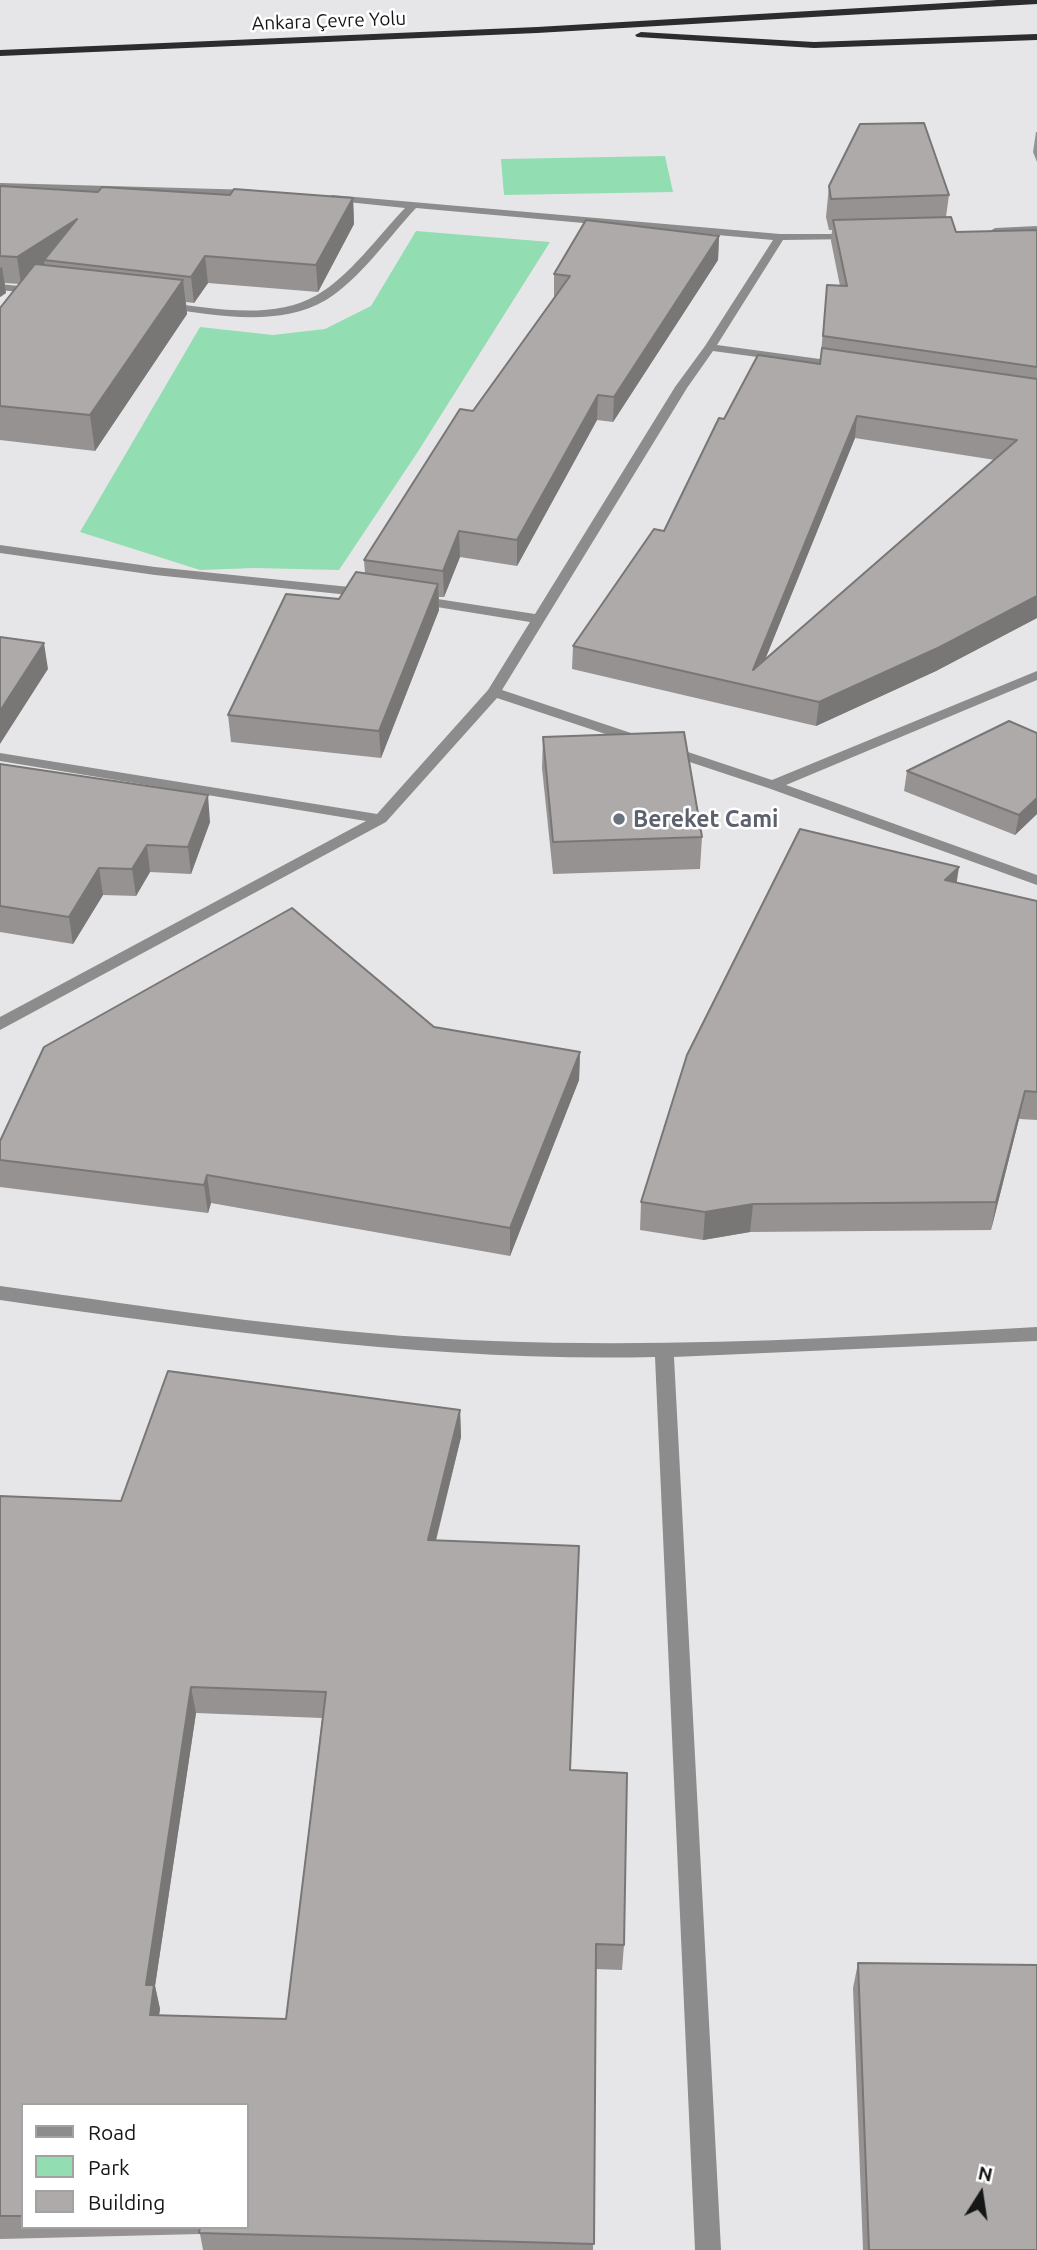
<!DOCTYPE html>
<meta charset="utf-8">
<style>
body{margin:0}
#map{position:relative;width:1037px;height:2250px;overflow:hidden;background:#e6e6e9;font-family:Ubuntu,sans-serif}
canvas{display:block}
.legend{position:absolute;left:21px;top:2103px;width:228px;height:126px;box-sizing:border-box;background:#fff;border:2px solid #a1a2a2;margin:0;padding:9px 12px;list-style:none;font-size:21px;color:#151616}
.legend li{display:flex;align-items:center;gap:14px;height:35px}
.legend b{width:35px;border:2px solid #a1a2a2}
.north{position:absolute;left:946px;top:2159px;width:70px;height:70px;-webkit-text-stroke:5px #fff;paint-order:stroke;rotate:12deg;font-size:19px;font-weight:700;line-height:28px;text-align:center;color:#151616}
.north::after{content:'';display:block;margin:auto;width:24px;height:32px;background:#151616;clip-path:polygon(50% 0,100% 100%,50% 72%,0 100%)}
</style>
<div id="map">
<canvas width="1037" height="2250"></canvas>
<ul class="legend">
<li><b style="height:9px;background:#8d8c8c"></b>Road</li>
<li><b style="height:19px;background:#92ddb2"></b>Park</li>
<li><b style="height:19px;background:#adaaa9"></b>Building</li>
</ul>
<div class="north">N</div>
</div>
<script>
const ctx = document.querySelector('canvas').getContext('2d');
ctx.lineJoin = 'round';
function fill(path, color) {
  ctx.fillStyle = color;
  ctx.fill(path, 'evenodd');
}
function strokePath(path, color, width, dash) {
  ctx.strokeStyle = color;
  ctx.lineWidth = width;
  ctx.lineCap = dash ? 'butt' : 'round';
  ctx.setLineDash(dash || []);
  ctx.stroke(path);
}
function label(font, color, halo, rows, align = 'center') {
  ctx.font = font + ' Ubuntu,sans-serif';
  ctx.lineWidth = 5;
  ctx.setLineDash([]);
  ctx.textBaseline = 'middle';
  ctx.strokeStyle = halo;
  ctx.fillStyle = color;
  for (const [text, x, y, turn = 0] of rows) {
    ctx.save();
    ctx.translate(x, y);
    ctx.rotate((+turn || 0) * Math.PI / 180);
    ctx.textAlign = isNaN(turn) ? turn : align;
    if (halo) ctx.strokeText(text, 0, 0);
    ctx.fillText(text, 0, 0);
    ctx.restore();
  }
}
fill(new Path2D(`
 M665 156 673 192 504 195 501 159Z
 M416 231 550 242 417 453 339 570 254 568 200 570 80 532 200 327 273 335 325 329 371 306Z`), '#92ddb2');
fill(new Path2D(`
 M0 183 255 190 260 193 255 196 0 189Z
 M332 195 780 234H860V238L856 239 783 240 717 345 842 362 848 366 846 369 713 351 687 388 502 690 772 780 1037 671V680L786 785 1037 875V885L768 788 497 698 386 822 0 1030V1017L366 821 0 761V753L377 814 488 690 530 622 418 604 411 600 418 596 535 614 675 387 705 346 773 240 416 208C389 237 359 280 326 300 278 328 215 315 163 308L157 305 163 302C212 308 272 321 317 295 349 277 379 235 405 208L328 200 327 198Z
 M1037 226V232L995 234 990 231 995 228Z
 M0 284 38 288 44 291 38 294 0 290Z
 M0 545 155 567 369 589 376 593 369 597 155 575 0 553Z
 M0 1286C164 1309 328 1335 493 1341 675 1348 856 1337 1037 1327V1341L674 1357 721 2250H695L655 1357C434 1362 218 1331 0 1300Z`), '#8d8c8c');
fill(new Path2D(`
 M997 0H1037V4L537 33 0 56V50L537 27Z
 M641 32 814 42 1037 34V40L814 48 637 37 635 35Z`), '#2e2b2c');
fill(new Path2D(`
 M1036 132H1037V162L1033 152Z
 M0 186 98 192 353 198 354 224 318 292 208 283 194 303 186 302 187 314 95 451 0 440V308L19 284 5 283 6 293 0 297Z
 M829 186 949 195 946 217 956 232 1037 230V618L936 671 816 726 572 669 573 646 664 531 724 419 820 364 827 285 840 286 831 241 832 230H829L826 217ZM855 438 995 460 765 659Z
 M719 236 718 260 613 422 597 420 517 566 460 557 444 597H439V610L381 758 231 742 228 715 365 573 364 560 554 298V274Z
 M1037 733V814L1015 835 904 791 907 771Z
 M543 737 702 837 700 869 553 874 542 768Z
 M0 764 210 822 191 874 150 872 136 896 103 895 73 944 0 932Z
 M956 883 1037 901V1120L1019 1119 991 1230 750 1232 703 1240 640 1230 641 1202Z
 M434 1027 580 1052 579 1080 510 1256 211 1203 208 1213 0 1187V1141Z
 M460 1410 461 1437 436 1541 570 1770 624 1945 622 1970 595 1969 593 2250H203L200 2234 0 2239V1496L121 1501ZM196 1713 322 1718 286 2019 159 2015 160 2009 155 1986ZM23 2105 247 2227H23Z
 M858 1963 1037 2250H863L853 1988Z`), '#959291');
fill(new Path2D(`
 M353 198 354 224 318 292 316 265Z
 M77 219 44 260 45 268 21 284 17 257Z
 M719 236 718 260 613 422 614 397Z
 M205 256 208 283 194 303 191 277Z
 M2 267 6 293 0 297V268Z
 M183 280 187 314 95 451 90 415Z
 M598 395 597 420 517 566V540Z
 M857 416 855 438 754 687 753 670Z
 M459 531 460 557 444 597 443 571Z
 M438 584 439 610 381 758 379 731Z
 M1037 596V618L936 671 816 726 819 702Z
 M44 643 48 669 0 744V711Z
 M208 795 210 822 191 874 188 847Z
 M1037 798V814L1015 835 1019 815Z
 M147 845 150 872 136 896 132 869Z
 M959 867 955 894 945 880Z
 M99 868 103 895 73 944 69 917Z
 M580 1052 579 1080 510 1256V1228Z
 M1025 1091 1019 1119 991 1230 996 1202Z
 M207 1175 211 1203 208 1213 204 1185Z
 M753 1204 750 1232 703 1240 705 1212Z
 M460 1410 461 1437 429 1567 428 1540Z
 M191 1687 196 1713 155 1986 160 2009 155 2040 150 2015 146 1985Z`), '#797776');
const building = new Path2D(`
 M924 123 949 195 831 199 829 186 860 124Z
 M0 186 98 192 102 187 230 195 234 189 353 198 316 265 205 256 191 277 44 260 77 219 17 257 0 256Z
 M951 217 956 232 1037 230V367L823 336 827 285 847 286 833 220Z
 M586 220 719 236 614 397 598 395 517 540 459 531 443 571 364 560 460 409 473 411 570 276 554 274Z
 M35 264 183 280 90 415 0 406V308Z
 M822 348 1037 379V596L940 647 819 702 573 646 654 529 664 531 719 418 724 419 758 355 820 364ZM857 416 1017 440 753 670Z
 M356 572 438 584 379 731 228 715 286 594 339 599Z
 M0 637 44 643 0 711Z
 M1009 721 1037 733V798L1019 815 907 771Z
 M684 732 702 837 553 842 543 737Z
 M0 764 208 795 188 847 147 845 132 869 99 868 69 917 0 906Z
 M800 829 959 867 945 880 1037 901V1092L1025 1091 996 1202 753 1204 705 1212 641 1202 687 1055Z
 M292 908 434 1027 580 1052 510 1228 207 1175 204 1185 0 1160V1141L44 1047Z
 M168 1371 460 1410 428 1540 579 1546 570 1770 627 1773 624 1945 596 1944 594 2244 199 2233 200 2227H247V2105H23V2216H0V1496L121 1501ZM191 1687 326 1692 286 2019 150 2015 154 1985H146Z
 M858 1963 1037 1965V2250H869Z`);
fill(building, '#adaaa9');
strokePath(building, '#797776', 2);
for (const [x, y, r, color] of [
 [619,819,7,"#6b7280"]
]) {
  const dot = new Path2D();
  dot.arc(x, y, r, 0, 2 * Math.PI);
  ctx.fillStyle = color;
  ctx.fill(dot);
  strokePath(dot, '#fff', 2.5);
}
label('19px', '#151616', '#fff', [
 ["Ankara Çevre Yolu",329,21,-2]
]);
label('bold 23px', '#5b616d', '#fff', [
 ["Bereket Cami",633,819]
], 'left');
</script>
